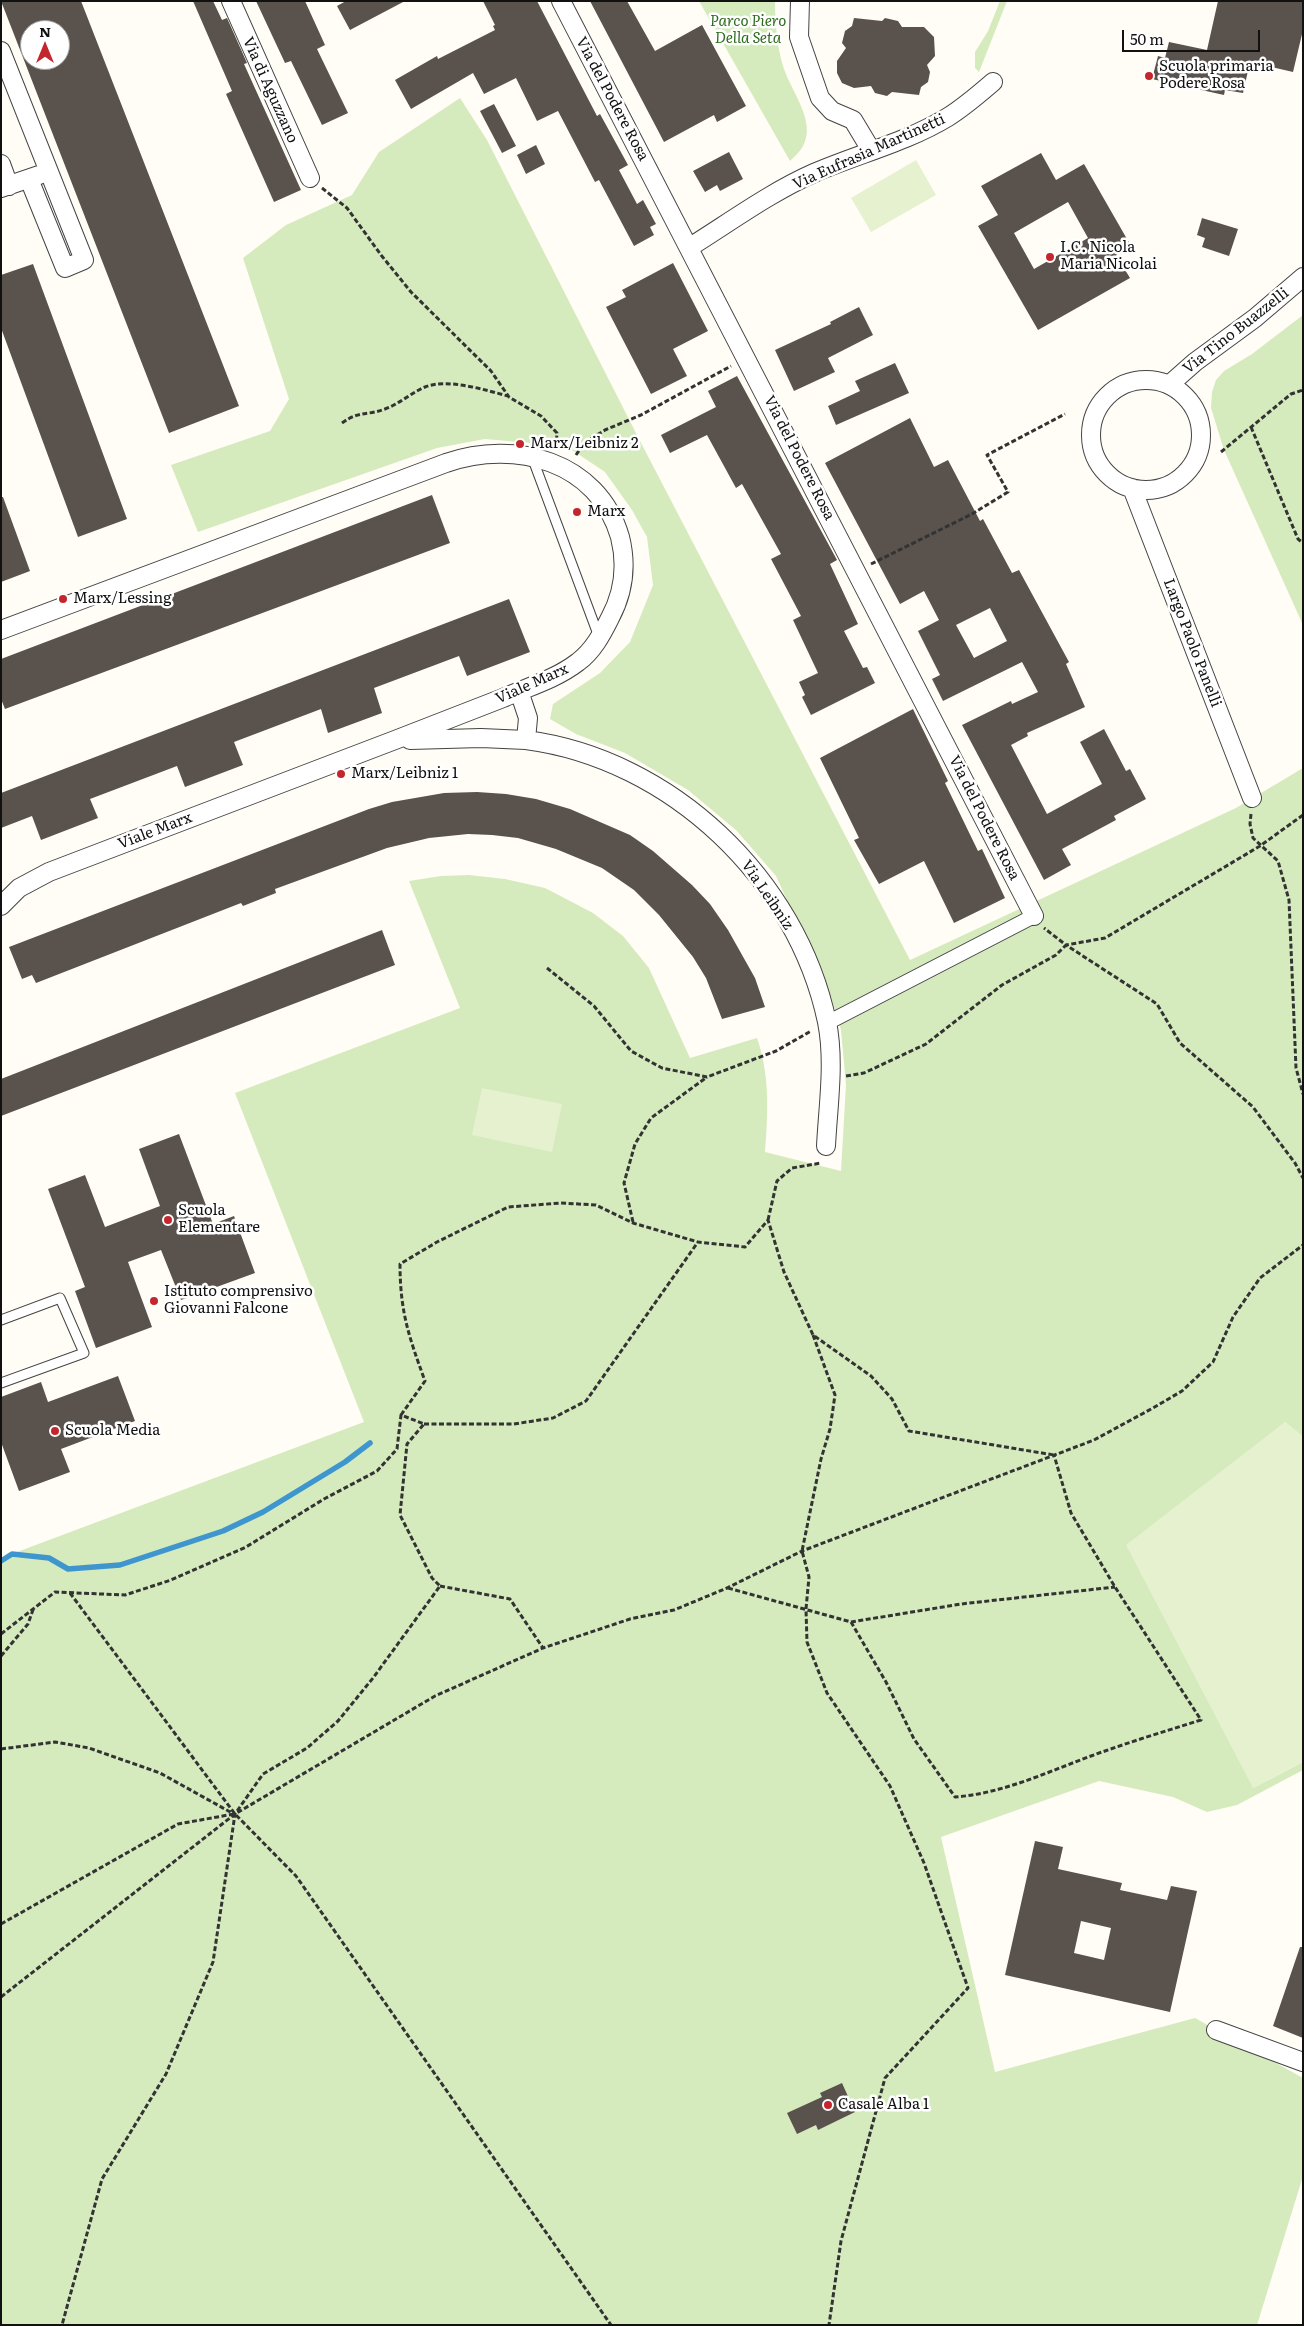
<!DOCTYPE html>
<style>
body{margin:0}
#map{position:relative;width:1304px;height:2326px;overflow:hidden;background:#fffdf5;font-family:Literata,serif}
canvas{display:block}
.frame{position:absolute;inset:0;border:2px solid #111;pointer-events:none}
.north{position:absolute;left:20px;top:20px;width:50px;height:50px;box-sizing:border-box;background:#fff;border:1px solid #a0a0a0;border-radius:50%;rotate:0deg;font-size:14px;font-weight:700;line-height:20px;text-align:center;color:#111}
.north::after{content:'';display:block;margin:auto;width:18px;height:22px;background:#c4262e;clip-path:polygon(50% 0,100% 100%,50% 72%,0 100%)}
.scale{position:absolute;left:1122px;top:30px;width:138px;height:22px;box-sizing:border-box;border:2px solid #111;border-top:0;padding-left:6px;font-size:15px;line-height:18px;white-space:nowrap;color:#111;-webkit-text-stroke:4px #fff;paint-order:stroke}
</style>
<div id="map">
<canvas width="1304" height="2326"></canvas>
<div class="frame"></div>
<div class="north">N</div>
<div class="scale">50 m</div>
</div>
<script>
const ctx = document.querySelector('canvas').getContext('2d');
ctx.lineJoin = 'round';
function fill(path, color) {
  ctx.fillStyle = color;
  ctx.fill(path, 'evenodd');
}
function strokePath(path, color, width, dash) {
  ctx.strokeStyle = color;
  ctx.lineWidth = width;
  ctx.lineCap = dash ? 'butt' : 'round';
  ctx.setLineDash(dash || []);
  ctx.stroke(path);
}
function label(font, color, halo, rows, align = 'center') {
  ctx.font = font + ' Literata,serif';
  ctx.lineWidth = 5;
  ctx.setLineDash([]);
  ctx.textBaseline = 'middle';
  ctx.strokeStyle = halo;
  ctx.fillStyle = color;
  for (const [text, x, y, turn = 0] of rows) {
    ctx.save();
    ctx.translate(x, y);
    ctx.rotate((+turn || 0) * Math.PI / 180);
    ctx.textAlign = isNaN(turn) ? turn : align;
    if (halo) ctx.strokeText(text, 0, 0);
    ctx.fillText(text, 0, 0);
    ctx.restore();
  }
}
fill(new Path2D(`
 M699 1H775C775 23 777 46 783 66 790 90 817 121 803 146 800 152 794 157 790 161Z
 M1000 1H1007L979 72 975 68V52L988 31Z
 M460 98 487 140 639 439 910 960 1236 808 1303 768V1437L1285 1422 1253 1788 1303 1762V1770L1237 1805 1207 1812 1173 1797 1099 1781 941 1837 995 2072 1195 2018 1303 2078V2176L1257 2325H1V1558L364 1422 235 1093 460 1008 409 881 441 876 469 875 505 879 545 888 593 913 623 936 649 968 690 1058 757 1038C770 1075 768 1113 765 1152L841 1171 846 1085 841 1030 831 997 776 876 736 830 688 790 625 753 576 734 550 719 553 704 600 673 630 642 653 585 647 537 632 510 605 472 569 448 542 444 485 439 437 448 198 532 171 465 270 431 289 399 243 258 286 225 352 195 379 152Z
 M1303 315V625L1224 450 1211 408 1212 392 1216 380 1224 371 1252 354Z`), '#d5ebbd');
fill(new Path2D(`
 M916 160 936 195 871 232 851 198Z
 M482 1088 562 1104 552 1152 472 1135Z
 M1285 1422 1303 1437V1762L1253 1788 1126 1545Z`), '#e6f2cf');
strokePath(new Path2D(`
 M1 1561 12 1554 49 1558 68 1569 120 1565 223 1531 263 1512 345 1462 370 1443`), '#3f96cf', 5.5);
fill(new Path2D(`
 M1 1H81L239 406 169 433ZM30 30H60V60H30Z
 M193 1H213L222 20 227 18 247 63 244 64 301 190 274 202 226 94 232 91Z
 M256 1H305L325 45 317 49 348 113 322 125 291 61 285 63Z
 M346 1H405L350 30 337 6Z
 M483 1H537L597 116 600 114 628 165 619 170 637 204 643 200 656 224 650 227 654 235 634 246 599 180 595 182 558 111 537 121 516 78 484 94 473 73 411 109 395 80 437 56 438 59 495 30 493 26 495 25Z
 M590 1H627L655 51 702 25 746 106 717 122 714 115 664 142Z
 M1218 1H1303V30L1293 72 1250 62 1243 93 1225 90 1224 95 1152 79 1158 56 1165 58 1169 42 1207 50Z
 M854 18 882 21 885 18 898 21 902 27H924L934 37 935 56 927 65 930 72 928 82 921 87 919 95 892 92 887 96 875 93 871 86 854 88 842 83 837 73V61L846 48 842 43 845 31 852 26Z
 M494 104 516 146 502 153 480 111Z
 M536 145 545 164 526 174 517 155Z
 M729 152 743 179 720 191 717 185 705 192 693 171Z
 M1041 153 1056 180 1084 164 1131 246 1116 255 1130 278 1038 330 978 226 998 215 981 186ZM1068 202 1088 238 1034 269 1014 233Z
 M1202 218 1238 229 1229 256 1202 247 1205 238 1197 235Z
 M673 263 708 331 673 349 687 376 651 394 606 307 626 297 622 290Z
 M33 264 127 519 78 537 1 328V275Z
 M859 307 873 335 828 358 835 372 794 391 775 350 831 324 830 322Z
 M895 363 909 393 836 425 828 406 860 391 855 381Z
 M737 376 837 560 830 564 858 624 844 631 863 668 867 667 875 683 811 715 802 697 805 695 799 682 818 673 793 620 801 616 771 559 781 554 742 484 736 488 707 435 670 453 661 435 716 407 708 391Z
 M910 418 934 467 948 460 980 521 983 519 1012 573 1019 570 1069 662 1066 664 1085 707 1027 733 1028 736 1011 745 1047 814 1102 784 1080 742 1104 729 1126 771 1130 769 1146 799 1114 816 1116 820 1062 849 1071 865 1044 880 962 725 1011 701 1012 704 1038 692 1022 662 943 701 932 679 940 675 918 631 939 620 924 591 900 604 825 463ZM990 608 1007 641 974 658 956 625Z
 M432 495 450 543 5 709 1 699V659Z
 M1 497H3L30 571 1 582Z
 M509 599 530 652 467 676 459 656 374 688 382 713 328 733 321 709 234 742 243 765 185 787 177 766 90 799 98 818 41 840 32 816 1 828V793Z
 M913 709 948 781 945 783 978 851 982 849 1005 898 954 923 924 861 879 884 854 840 859 838 820 758Z
 M477 792 506 794 536 799 570 809 630 835 653 851 692 885 710 904 728 930 755 978 765 1007 722 1019 706 978 693 957 659 915 634 890 602 868 556 849 518 838 492 835 468 834 429 838 387 848 275 889 276 893 243 906 241 903 36 983 32 975 22 979 9 947 369 809 392 802 444 793Z
 M382 930 395 965 1 1116V1079Z
 M179 1134 213 1224 234 1216 255 1273 181 1300 161 1250 128 1262 152 1327 96 1348 75 1291 85 1287 48 1189 85 1175 105 1227 160 1206 139 1149Z
 M118 1376 135 1421 61 1449 70 1472 19 1491 1 1442V1397L41 1382 48 1402Z
 M1035 1841 1063 1847 1058 1869 1122 1883 1120 1890 1167 1900 1171 1886 1197 1891 1170 2012 1005 1975ZM1081 1921 1111 1928 1104 1960 1074 1953Z
 M1300 1947H1303V2038L1273 2026Z
 M842 2083 855 2112 818 2130 816 2125 797 2134 787 2113 822 2097 820 2093Z`), '#5a524d');
const service = new Path2D(`
 M532 457 599 637
 M1 1320 60 1298 84 1353 1 1383`);
const pedestrian = new Path2D(`
 M827 1023 1034 916`);
const minor = new Path2D(`
 M231 1 310 178
 M561 1 1034 916
 M800 1 799 37 820 98 832 111 853 120 871 150
 M1 51 84 260 65 268 29 179
 M1 164 9 186
 M1 188 39 175
 M690 247C730 222 771 192 814 173 858 154 907 142 948 117 964 107 978 95 993 82
 M1091 435a55 55 0 1 1 110 0a55 55 0 1 1-110 0Z
 M1169 385 1195 362 1255 318 1303 277
 M1132 488 1252 798
 M1 630 446 463C515 439 598 461 620 537 627 565 624 592 610 618 602 634 593 651 578 662 556 679 528 687 503 698 467 712 431 726 395 740 279 784 164 828 49 872L19 888 1 906
 M410 740 481 738 526 740 528 718 519 691
 M526 740C671 759 797 879 827 1022 835 1062 828 1106 826 1146
 M1216 2030 1303 2062`);
strokePath(service, '#444', 11);
strokePath(pedestrian, '#444', 16);
strokePath(minor, '#444', 20);
strokePath(new Path2D(`
 M322 188 347 208 381 255 411 292 491 371 509 397 541 416 557 433 556 447
 M342 423C360 410 367 416 385 409 399 404 411 393 425 387 448 378 485 390 508 396
 M1251 427 1298 539 1303 543
 M1221 452 1291 394 1303 390
 M576 455 584 443 605 430 641 415 731 366
 M871 564 972 514 1008 492 987 455 1065 414
 M1251 814 1250 824 1253 838 1278 861 1289 900 1296 1068 1303 1094
 M1303 815 1260 846 1105 938 1066 945 1157 1004 1180 1043 1253 1107 1295 1163 1303 1178
 M547 968 594 1006 631 1051 662 1068 707 1077 776 1051 811 1031
 M846 1076 864 1073 926 1044 1002 985 1056 955 1066 945 1044 928
 M768 1220 777 1181 792 1168 821 1163
 M633 1222 624 1183 635 1144 651 1118 707 1077
 M813 1335 835 1395 830 1429 821 1459 802 1551 809 1577 806 1609 807 1642 827 1693 890 1786 924 1863 968 1988 885 2078 841 2241 829 2325
 M401 1415 425 1381C409 1337 400 1312 400 1264L437 1242 508 1207 561 1203 596 1205 633 1223 698 1242 745 1247 768 1220 784 1272 813 1335 871 1376 892 1399 909 1431 1054 1455
 M424 1424H514L553 1418 586 1401 698 1242
 M440 1586 510 1599 543 1648
 M728 1588 851 1622 961 1604 1115 1587
 M70 1593 235 1814 296 1876 611 2325
 M851 1622 886 1682 914 1739 955 1797C1008 1793 1055 1768 1105 1751 1136 1740 1169 1730 1201 1720L1115 1587 1071 1513 1054 1455
 M1 1634 55 1592 125 1595 171 1580 246 1547 324 1499 377 1471 397 1449 401 1415 424 1424 407 1444 400 1515 432 1578 440 1586 373 1678 338 1721 307 1748 263 1774 235 1814 213 1962 166 2074 102 2179 62 2325
 M1 1656 28 1624 34 1607
 M1 1749 55 1742 89 1748 160 1773 232 1813
 M1 1924 178 1824 234 1814
 M1 1997 235 1814 435 1696 543 1648 630 1619 674 1610 727 1588 802 1551 1094 1440 1153 1408 1182 1391 1213 1362 1233 1317 1260 1278 1303 1245`), '#333', 3, [5, 2.5]);
strokePath(service, '#fff', 9);
strokePath(pedestrian, '#fff', 14);
strokePath(minor, '#fff', 18);
for (const [x, y, r, color] of [
 [1149,76,5,"#c4262e"],
 [1050,257,5,"#c4262e"],
 [520,444,5,"#c4262e"],
 [577,512,5,"#c4262e"],
 [63,599,5,"#c4262e"],
 [341,774,5,"#c4262e"],
 [168,1220,5,"#c4262e"],
 [154,1301,5,"#c4262e"],
 [55,1431,5,"#c4262e"],
 [828,2105,5,"#c4262e"]
]) {
  const dot = new Path2D();
  dot.arc(x, y, r, 0, 2 * Math.PI);
  ctx.fillStyle = color;
  ctx.fill(dot);
  strokePath(dot, '#fff', 2);
}
label('italic 15px', '#2f6b1f', '#fff', [
 ["Parco Piero",748,22],
 ["Della Seta",748,39]
]);
label('15px', '#111', '#fff', [
 ["Scuola primaria",1159,67],
 ["Podere Rosa",1159,84],
 ["I.C. Nicola",1060,248],
 ["Maria Nicolai",1060,265],
 ["Marx/Leibniz 2",530,444],
 ["Marx",587,512],
 ["Marx/Lessing",73,599],
 ["Marx/Leibniz 1",351,774],
 ["Scuola",178,1211],
 ["Elementare",178,1228],
 ["Istituto comprensivo",164,1292],
 ["Giovanni Falcone",164,1309],
 ["Scuola Media",65,1431],
 ["Casale Alba 1",838,2105]
], 'left');
label('15px', '#111', '#fff', [
 ["Via di Aguzzano",270,90,66],
 ["Via del Podere Rosa",612,99,62],
 ["Via Eufrasia Martinetti",869,152,-24],
 ["Via Tino Buazzelli",1236,331,-38],
 ["Via del Podere Rosa",799,458,63],
 ["Largo Paolo Panelli",1192,643,69],
 ["Viale Marx",532,684,-24],
 ["Via del Podere Rosa",984,818,63],
 ["Viale Marx",155,831,-21],
 ["Via Leibniz",767,895,56]
]);
</script>
